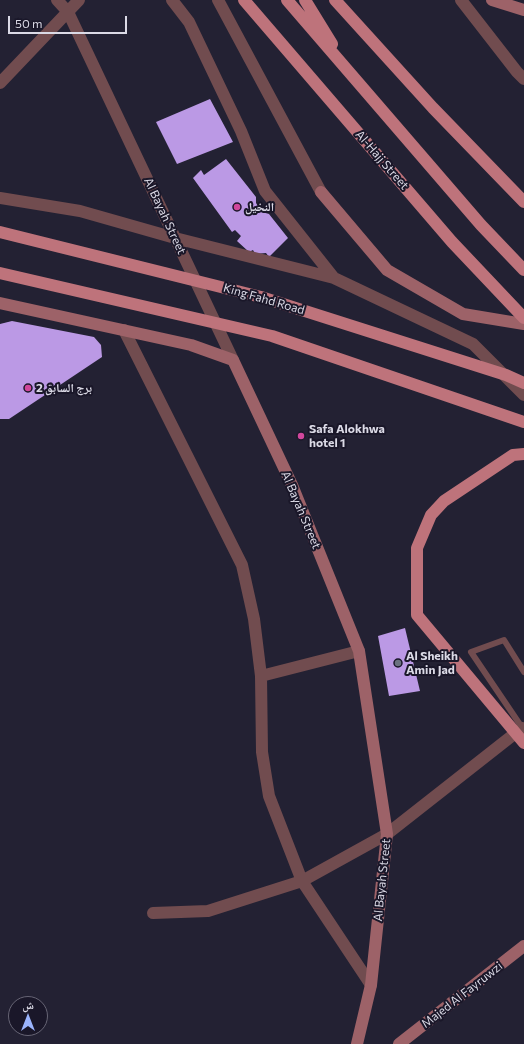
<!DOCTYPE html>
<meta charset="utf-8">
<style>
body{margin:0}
#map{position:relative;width:524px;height:1044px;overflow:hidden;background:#232133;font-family:Commissioner,"Noto Naskh Arabic",sans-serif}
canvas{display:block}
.north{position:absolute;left:8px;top:996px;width:40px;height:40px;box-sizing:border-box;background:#1a1729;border:1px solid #676575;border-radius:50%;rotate:0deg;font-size:11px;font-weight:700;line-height:16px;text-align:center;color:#dbdae6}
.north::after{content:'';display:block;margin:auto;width:14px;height:18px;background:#9bb4fd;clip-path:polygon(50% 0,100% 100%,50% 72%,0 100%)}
.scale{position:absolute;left:8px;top:16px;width:119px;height:18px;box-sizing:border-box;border:2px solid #dbdae6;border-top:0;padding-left:5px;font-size:12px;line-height:14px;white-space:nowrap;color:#dbdae6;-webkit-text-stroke:3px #1a1729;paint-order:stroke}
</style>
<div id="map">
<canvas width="524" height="1044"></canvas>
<div class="north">ش</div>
<div class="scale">50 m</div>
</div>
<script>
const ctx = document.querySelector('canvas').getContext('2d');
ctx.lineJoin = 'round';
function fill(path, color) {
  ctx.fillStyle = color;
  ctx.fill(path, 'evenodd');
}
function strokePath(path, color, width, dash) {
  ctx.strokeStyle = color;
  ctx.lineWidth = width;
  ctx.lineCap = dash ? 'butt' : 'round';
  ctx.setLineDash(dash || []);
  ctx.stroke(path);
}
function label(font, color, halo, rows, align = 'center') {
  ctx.font = font + ' Commissioner,"Noto Naskh Arabic",sans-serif';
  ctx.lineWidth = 4;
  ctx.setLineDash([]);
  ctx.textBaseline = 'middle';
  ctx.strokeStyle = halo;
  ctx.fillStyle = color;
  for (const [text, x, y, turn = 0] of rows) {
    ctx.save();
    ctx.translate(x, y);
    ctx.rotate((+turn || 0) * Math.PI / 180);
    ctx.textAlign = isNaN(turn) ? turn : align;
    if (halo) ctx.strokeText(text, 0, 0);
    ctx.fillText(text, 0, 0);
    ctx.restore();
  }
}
fill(new Path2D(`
 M210 99 233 142 177 164 156 122Z
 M226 159 256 197V203L262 212 269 214 288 238 269 257 266 253 255 254 253 250 249 252 237 241 241 236 235 230 232 232 193 178 201 170 204 175Z
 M12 321 94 337 101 345 102 357 9 419H0V324Z
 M405 628 420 691 389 696 378 636Z`), '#bb99e5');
strokePath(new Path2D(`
 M523 729 471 652 504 640 524 672`), '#714c4f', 6);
strokePath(new Path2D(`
 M57 0 68 12 233 360
 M172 0 189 22 241 131 265 191 334 278 473 344 524 395
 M218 0 321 192
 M461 0 517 72 524 79
 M0 83 79 0
 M0 198 80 211 175 238 334 278
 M124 330 242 565 254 619 261 676 262 752 269 796 302 881 371 985
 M261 676 359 651
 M153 913 208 911 302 881 387 834 522 728`), '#714c4f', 12);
strokePath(new Path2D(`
 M492 0 524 10
 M321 192 387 270 463 314 524 324
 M0 303 191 345 233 360 292 485 359 651 387 834 371 985 357 1044
 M399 1044 524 946`), '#9d6268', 12);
strokePath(new Path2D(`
 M244 0 452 242 524 318
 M287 0 481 225 524 270
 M305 0 332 44
 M335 0 433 108 524 202`), '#be737b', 12);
strokePath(new Path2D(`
 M0 232 261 297 506 375 524 383
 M0 273 272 336 524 422
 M524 454 513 455 444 501 431 515 417 548V615L524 743`), '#be737b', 12);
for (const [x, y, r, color] of [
 [237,207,4,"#d1479c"],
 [28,388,4,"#d1479c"],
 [301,436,4,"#d1479c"],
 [398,663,4,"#6b7280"]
]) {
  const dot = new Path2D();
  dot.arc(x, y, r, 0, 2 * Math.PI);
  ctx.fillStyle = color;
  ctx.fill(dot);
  strokePath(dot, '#1a1729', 1.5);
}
label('12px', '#dbdae6', '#1a1729', [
 ["Al-Hajj Street",382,160,49],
 ["Al Bayah Street",165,216,65],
 ["King Fahd Road",264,299,16],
 ["Al Bayah Street",301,510,67],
 ["Al Bayah Street",382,880,-84],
 ["Majed Al Fayruwzi",462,995,-38]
]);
label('bold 12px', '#dbdae6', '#1a1729', [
 ["النخيل",245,207],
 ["برج السابق 2",36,388],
 ["Safa Alokhwa",309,429],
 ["hotel 1",309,443],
 ["Al Sheikh",406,656],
 ["Amin Jad",406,670]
], 'left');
</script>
